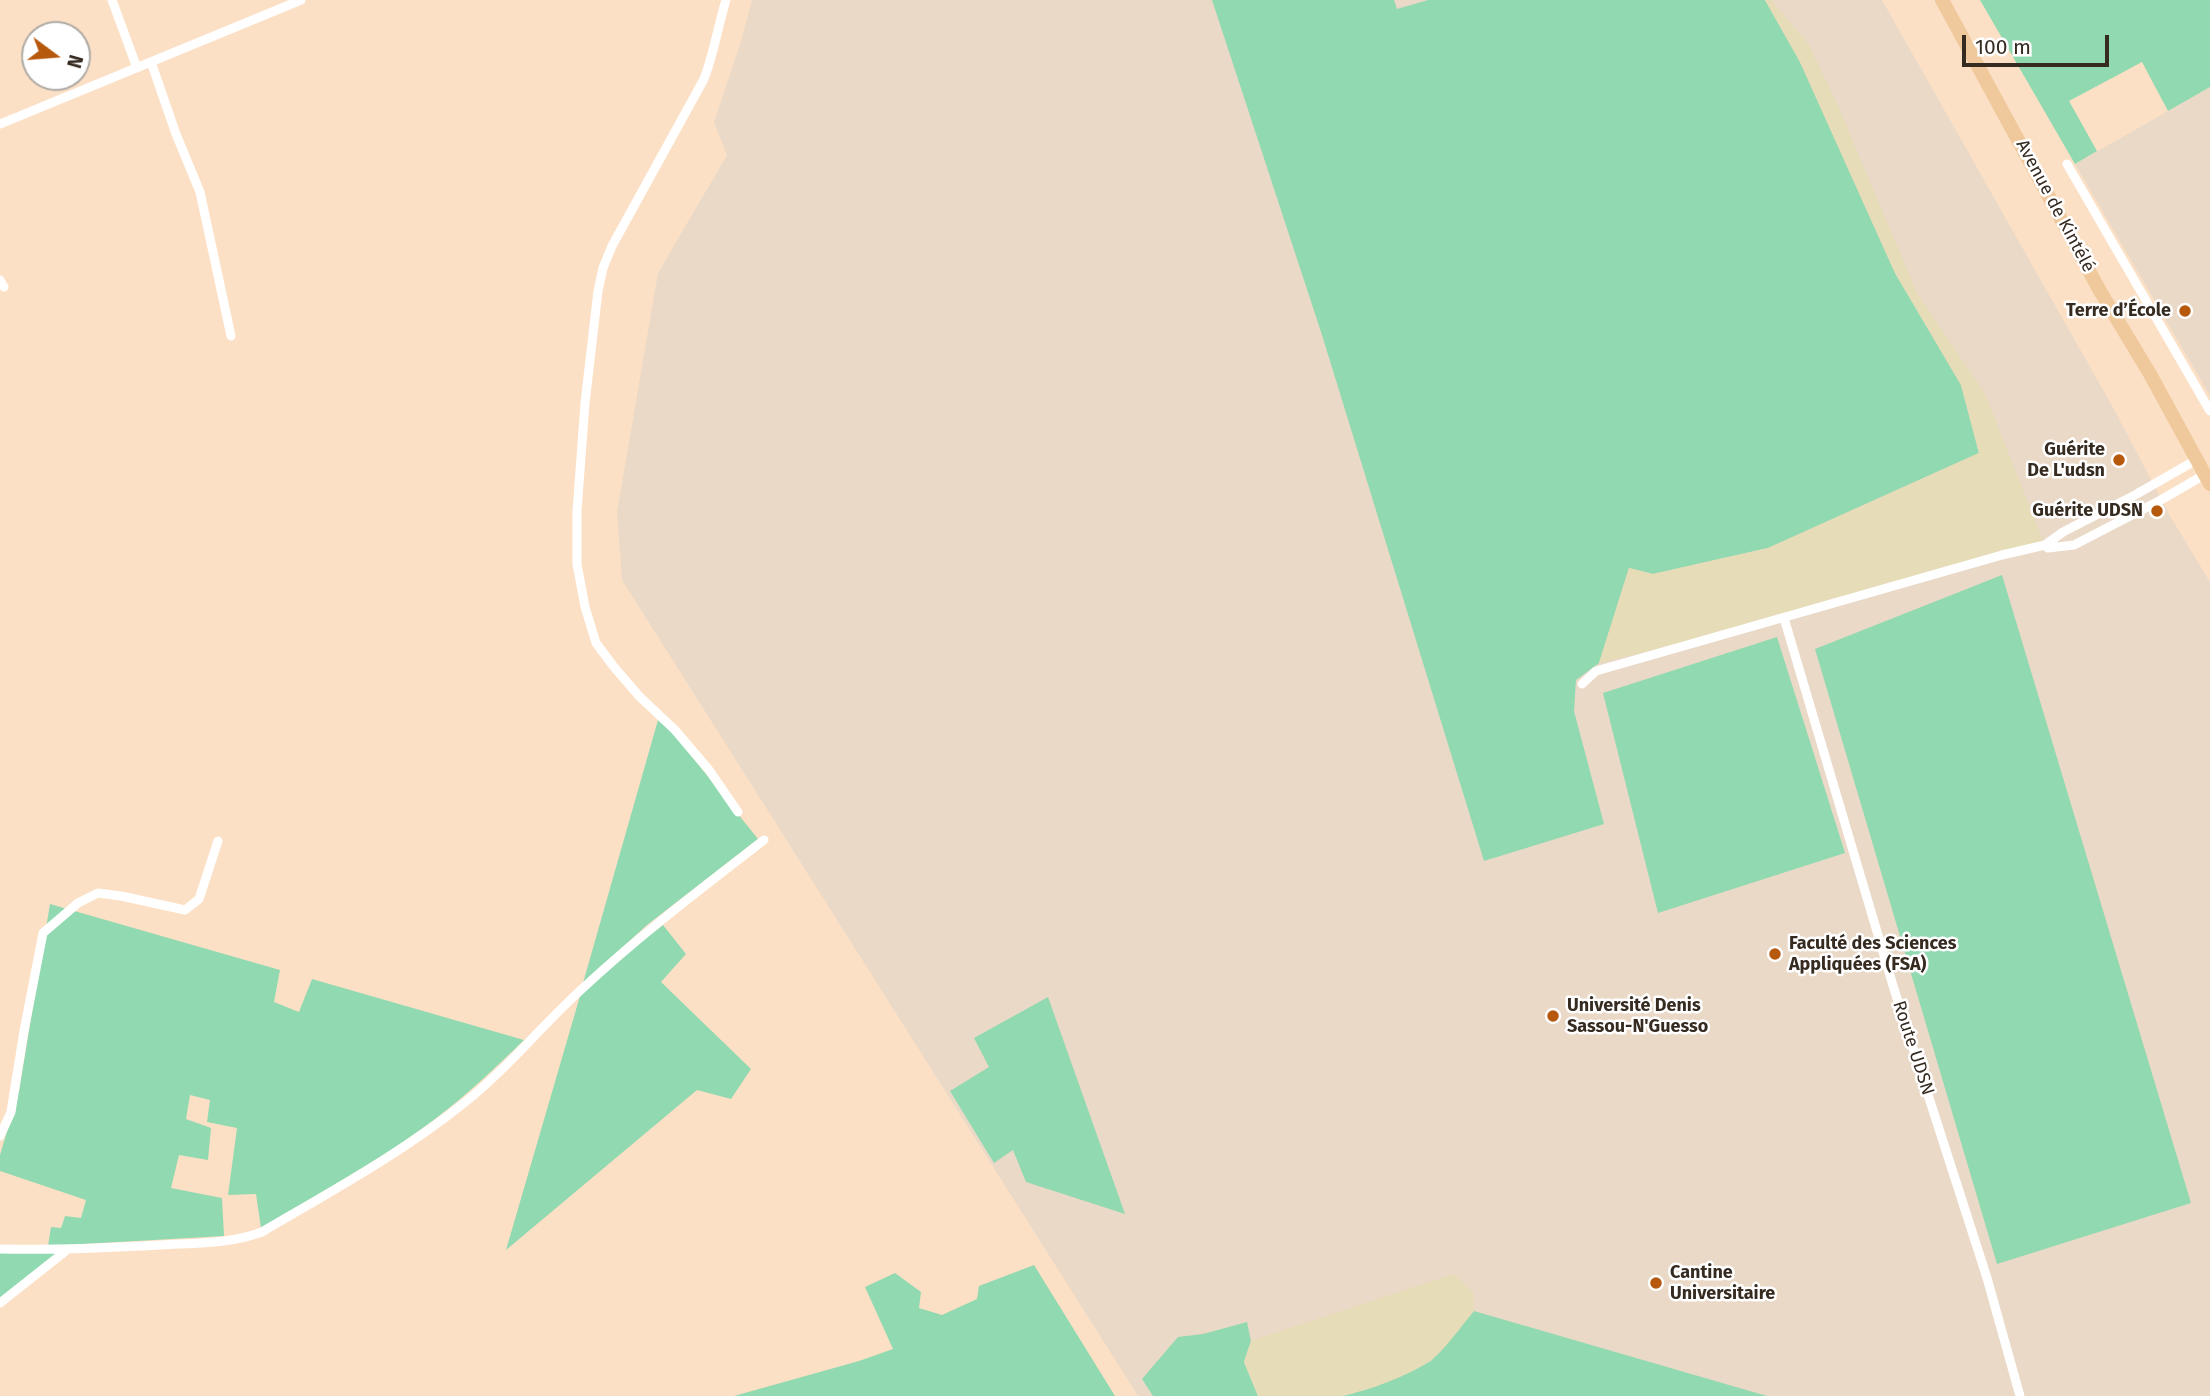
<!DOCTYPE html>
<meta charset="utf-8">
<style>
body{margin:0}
#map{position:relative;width:2210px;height:1396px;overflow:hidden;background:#fce0c5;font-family:"Fira Sans",sans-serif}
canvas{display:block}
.north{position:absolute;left:21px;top:21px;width:70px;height:70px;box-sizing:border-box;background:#fff;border:2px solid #afaaa6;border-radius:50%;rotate:106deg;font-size:19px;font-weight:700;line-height:28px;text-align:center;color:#362b21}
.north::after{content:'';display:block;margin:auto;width:24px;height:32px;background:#b7590d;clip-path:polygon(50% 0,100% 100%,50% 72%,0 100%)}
.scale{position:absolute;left:1962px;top:35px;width:147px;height:32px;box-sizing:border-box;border:4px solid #362b21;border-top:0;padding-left:9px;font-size:21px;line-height:24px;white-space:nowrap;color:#362b21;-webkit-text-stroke:5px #fff;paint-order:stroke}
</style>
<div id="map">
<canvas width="2210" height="1396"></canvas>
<div class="north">N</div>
<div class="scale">100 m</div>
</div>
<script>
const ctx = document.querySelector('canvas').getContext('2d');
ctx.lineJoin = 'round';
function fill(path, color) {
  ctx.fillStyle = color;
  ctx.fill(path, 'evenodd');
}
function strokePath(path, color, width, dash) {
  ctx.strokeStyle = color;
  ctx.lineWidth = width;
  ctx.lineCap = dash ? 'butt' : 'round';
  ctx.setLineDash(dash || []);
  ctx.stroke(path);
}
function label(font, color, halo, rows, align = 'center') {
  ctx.font = font + ' "Fira Sans",sans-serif';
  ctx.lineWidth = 5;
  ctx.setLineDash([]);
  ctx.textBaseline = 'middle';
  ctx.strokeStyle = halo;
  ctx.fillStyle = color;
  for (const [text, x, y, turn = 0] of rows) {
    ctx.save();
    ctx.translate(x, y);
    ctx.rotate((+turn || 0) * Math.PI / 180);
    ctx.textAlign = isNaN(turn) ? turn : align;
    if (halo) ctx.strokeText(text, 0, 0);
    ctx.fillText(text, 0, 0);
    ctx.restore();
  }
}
fill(new Path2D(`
 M752 0H1882L2115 411 2170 516 2210 582V1396H1138L622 580 617 512 658 273 727 155 714 122 742 38Z
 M2210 87V396L2075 164Z`), '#ead9c7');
fill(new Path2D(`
 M1212 0H1394L1397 9 1428 0H1765L1800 62 1895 273 1961 385 1979 453 1768 548 1653 574 1629 568 1599 663 1576 680 1574 711 1604 824 1484 861 1322 335Z
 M1980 0H2210V87L2168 111 2142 62 2069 101 2097 151 2075 164Z
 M2002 575 2191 1203 1997 1264 1815 649Z
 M1777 637 1845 853 1658 913 1603 693Z
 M658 720 673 733 758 839 647 925 583 983Z
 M50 904 280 970 274 1002 299 1012 312 979 524 1040C495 1068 467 1095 435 1119 381 1160 319 1193 261 1228L256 1194 228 1195 237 1128 207 1122 210 1100 190 1095 186 1119 211 1128 208 1160 179 1155 171 1188 222 1198 224 1236 48 1246 51 1227 61 1228 65 1216 81 1218 86 1200 0 1171V1155L19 1091Z
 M663 925 686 954 661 982 751 1069 731 1099 697 1090 506 1250 580 996 614 961Z
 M1048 997 1125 1214 1026 1182 1013 1150 994 1163 950 1091 989 1067 974 1038Z
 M0 1251H65L0 1301Z
 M1034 1265 1115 1396H734L859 1361 893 1349 865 1287 895 1273 921 1292 919 1308 942 1315 977 1299 979 1286Z
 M1474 1311 1767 1396H1342L1377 1386 1431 1361Z
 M1247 1322 1251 1341 1244 1362 1258 1396H1153L1142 1379 1178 1337 1203 1334Z`), '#91d9b0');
fill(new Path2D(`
 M1765 0H1771L1808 43 1838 106 1917 293 1985 394 2045 545 1784 618 1599 663 1629 568 1653 574 1768 548 1979 453 1961 385 1895 273 1800 62Z
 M1454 1274 1473 1292 1474 1311C1463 1324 1443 1352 1430 1361 1410 1375 1367 1391 1342 1396H1258L1244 1362 1251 1341Z`), '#e6dcb7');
strokePath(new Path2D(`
 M112 0 137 68
 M726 0C718 26 714 53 704 79L612 246 603 268 598 291 585 403 577 511V564L585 607 596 643 614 667 639 696 675 730 709 770 738 812
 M151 62 176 134 200 192 231 336
 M0 124 301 0
 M2067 164 2210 411
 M0 280 4 287
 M2045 545 2048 548 2074 545 2159 501 2204 475
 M1784 618 1894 989 1987 1278 2020 1396
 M1582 684 1596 671 2002 555 2045 545 2063 532 2135 495 2196 460
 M0 1136 11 1112 24 1031 43 933 78 903 98 893 121 896 185 910 199 899 218 841
 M0 1249C54 1250 107 1248 161 1245 194 1243 230 1244 262 1232 330 1192 402 1153 464 1103 507 1069 542 1025 583 988 640 935 702 888 764 840
 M0 1303 67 1250`), '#fff', 9);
strokePath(new Path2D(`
 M1942 0 2100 291 2150 374 2210 484`), '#efc89c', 14);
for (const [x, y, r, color] of [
 [2185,311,7,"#b7590d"],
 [2119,460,7,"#b7590d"],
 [2157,511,7,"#b7590d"],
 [1775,954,7,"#b7590d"],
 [1553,1016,7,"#b7590d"],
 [1656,1283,7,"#b7590d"]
]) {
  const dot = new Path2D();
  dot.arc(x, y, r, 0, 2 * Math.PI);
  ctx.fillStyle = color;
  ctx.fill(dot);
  strokePath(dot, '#fff', 2.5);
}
label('18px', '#362b21', '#fff', [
 ["Avenue de Kintélé",2055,206,62],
 ["Route UDSN",1913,1048,72]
]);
label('bold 18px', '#362b21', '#fff', [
 ["Terre d’École",2171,311],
 ["Guérite",2105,450],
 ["De L'udsn",2105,471],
 ["Guérite UDSN",2143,511],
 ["Faculté des Sciences",1789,944,"left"],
 ["Appliquées (FSA)",1789,965,"left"],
 ["Université Denis",1567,1006,"left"],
 ["Sassou-N'Guesso",1567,1027,"left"],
 ["Cantine",1670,1273,"left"],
 ["Universitaire",1670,1294,"left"]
], 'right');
</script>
